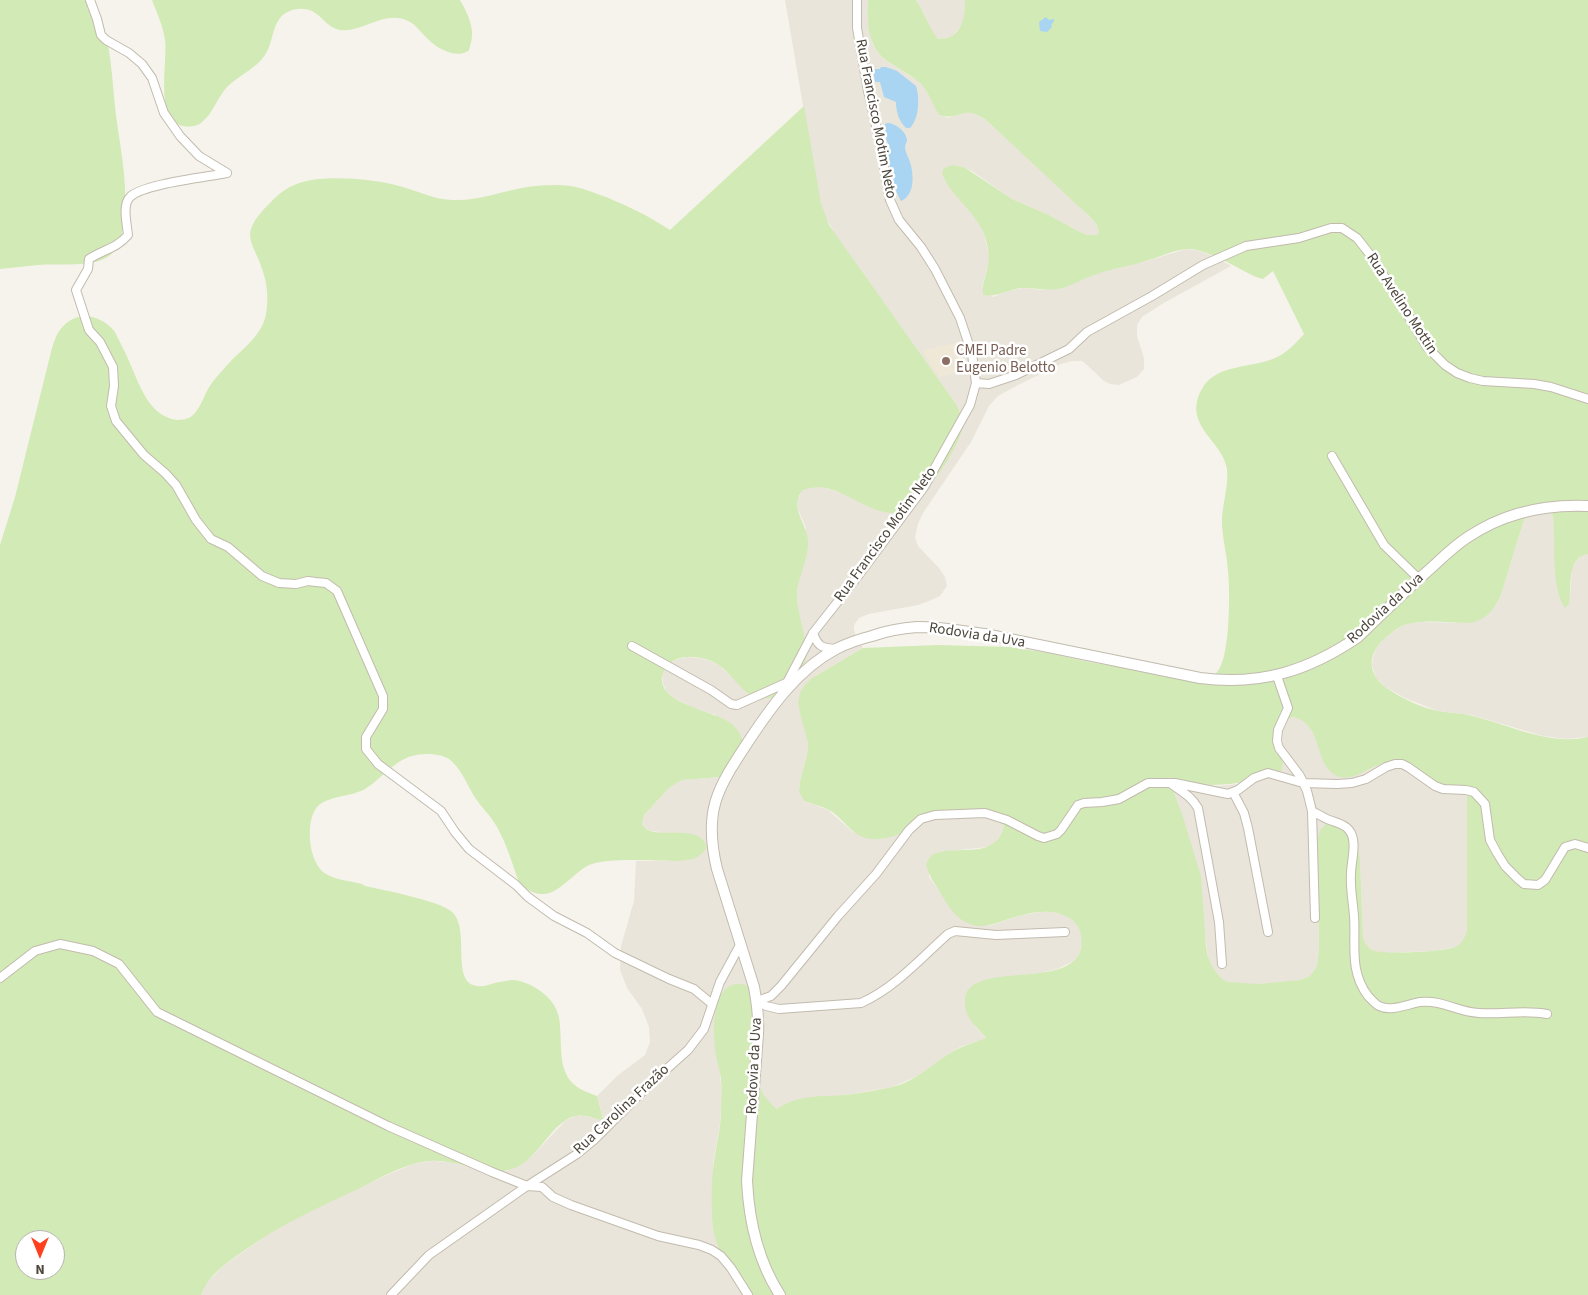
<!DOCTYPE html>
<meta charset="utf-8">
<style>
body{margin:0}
#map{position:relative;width:1588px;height:1295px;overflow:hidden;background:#f6f3ec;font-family:"Source Sans 3",sans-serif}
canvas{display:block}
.north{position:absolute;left:15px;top:1230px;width:50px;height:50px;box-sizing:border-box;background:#fff;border:1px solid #b7b4b0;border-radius:50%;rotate:180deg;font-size:14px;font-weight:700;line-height:20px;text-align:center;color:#4b4439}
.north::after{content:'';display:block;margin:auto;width:18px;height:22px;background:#fc3f1d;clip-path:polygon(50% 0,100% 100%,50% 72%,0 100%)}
</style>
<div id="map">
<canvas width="1588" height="1295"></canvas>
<div class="north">N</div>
</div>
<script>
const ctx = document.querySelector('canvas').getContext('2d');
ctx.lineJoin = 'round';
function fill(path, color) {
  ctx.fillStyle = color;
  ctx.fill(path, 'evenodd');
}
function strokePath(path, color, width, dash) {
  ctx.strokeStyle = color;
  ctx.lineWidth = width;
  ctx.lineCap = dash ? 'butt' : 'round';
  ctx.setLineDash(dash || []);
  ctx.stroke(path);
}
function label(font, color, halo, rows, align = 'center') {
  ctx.font = font + ' "Source Sans 3",sans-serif';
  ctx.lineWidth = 5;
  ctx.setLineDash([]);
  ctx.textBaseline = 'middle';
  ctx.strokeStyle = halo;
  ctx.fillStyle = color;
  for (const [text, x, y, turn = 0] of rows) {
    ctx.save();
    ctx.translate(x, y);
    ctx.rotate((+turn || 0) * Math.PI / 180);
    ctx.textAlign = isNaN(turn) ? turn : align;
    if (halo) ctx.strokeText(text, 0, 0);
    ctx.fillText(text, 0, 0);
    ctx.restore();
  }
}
fill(new Path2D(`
 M785 0H868V14L872 43 878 52 885 60 918 81 926 89 939 115 948 118 965 112 974 113 986 120 1078 205 1097 225 1099 232 1097 235H1088L1080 232 1049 215 1012 199 972 171 964 167 953 165 945 181 967 207 978 221 984 234 989 256 988 265 982 287 993 297 1011 290 1024 288 1043 290 1066 286 1098 273 1147 261 1186 249 1196 250 1211 255 1231 266 1162 304 1142 317 1137 325V336L1144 358V369L1137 377 1119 385 1110 384 1104 381 1087 365 1082 361H1072L1061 364 1016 386 998 396 989 406 971 442 923 513 918 524 915 537 918 546 939 568 945 577 947 586 940 596 929 601 918 605 869 614 859 618 854 625V630L857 639 863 648 812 678 798 703 808 744 807 755 800 781 799 792 804 801 828 810 853 832 881 839 906 832 940 815 950 811 976 810 999 820 1004 826 1002 832 995 843 988 847 939 852 931 856 929 877 940 892 989 926 1022 915 1041 912H1053L1065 915 1076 923 1081 933 1082 943 1079 954 1074 961 1057 969 1040 973 989 979 975 1026 986 1038 960 1047 947 1055 922 1074 892 1087 782 1106 777 1109 766 1099 759 1088 758 1080 724 990 718 1001 715 1012 722 1098 720 1124 713 1163 712 1213 729 1267 743 1295H201L205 1285 222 1267 264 1237 293 1219 387 1175 413 1164 431 1161 449 1162 487 1171H506L522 1164 533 1155 565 1121 575 1116H584L602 1120 603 1118 597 1096 617 1076 645 1055 650 1042 649 1027 642 1009 627 988 620 970 621 946 634 901 636 861H678L659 832 648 830 642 825 644 815 670 787 682 780 720 777 731 772 716 715 691 707 674 698 667 692 663 684 662 674 669 663 678 659 686 657 700 658 710 661 720 666 731 676 806 655 804 637 799 620 797 596 806 528 798 509V499L803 489 811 486 822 487 844 494 956 404 836 236 824 214 816 182Z
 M916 0H965V11L963 23 958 30 950 38 938 39 931 31 924 13Z
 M1551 510 1553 517 1555 535 1557 587 1570 597 1572 569 1576 561 1582 555 1588 554V737L1566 739 1543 736 1472 715 1438 711 1405 698 1384 686 1376 678 1372 665 1373 657 1377 647 1384 639 1400 627 1410 623 1422 622 1470 623 1496 605 1501 595 1523 523 1529 511Z
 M1293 717 1300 719 1307 723 1314 735 1328 768 1335 775 1352 776 1380 765 1390 763 1467 794V930L1464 940 1456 947 1433 951 1384 953 1373 951 1366 946 1363 938 1360 859 1317 853 1319 947 1317 966 1310 976 1300 980 1288 982 1246 985 1228 982 1221 978 1213 969 1208 957 1204 926 1169 780 1216 786 1237 784 1272 775 1284 759 1282 728 1285 720Z`), '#eae5da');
fill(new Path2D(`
 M959 342 967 370 939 377 922 351Z`), '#efe8d6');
fill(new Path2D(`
 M0 0H93C111 29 112 81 116 115 120 146 127 179 125 210 124 225 122 247 109 256 92 268 59 263 38 265 25 266 13 268 0 269Z
 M152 0H460C468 14 476 30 470 46 469 49 470 51 466 52 454 58 437 48 429 40 420 32 415 22 403 19 380 13 361 33 340 30 328 28 322 16 312 11 305 8 297 8 290 11 271 18 275 40 265 55 256 69 239 75 227 87 217 98 213 114 201 123 195 127 190 127 183 126 154 120 168 62 165 40 163 26 157 13 152 0Z
 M868 0H916C925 12 928 27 938 39 942 38 947 39 950 37 964 30 965 13 965 0H1588V554C1566 557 1572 588 1569 604L1565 608C1550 585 1556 544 1553 517L1551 510 1529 511 1523 523 1501 595C1494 610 1486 620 1470 623 1448 623 1422 618 1402 626 1397 628 1393 632 1389 635 1381 641 1374 649 1372 659 1370 669 1376 680 1384 686 1399 697 1421 708 1439 711 1450 713 1462 713 1473 716 1510 725 1549 746 1588 737V1295H743C734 1276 718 1253 714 1233 711 1217 711 1177 714 1161 716 1146 720 1131 721 1116 721 1103 722 1090 721 1078 719 1068 716 1058 715 1048 713 1031 712 992 732 985 740 983 746 984 753 989L758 1080C760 1093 767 1100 777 1109 798 1094 822 1097 846 1095 862 1093 877 1090 892 1087 914 1082 929 1067 947 1055 959 1047 972 1043 986 1038 980 1030 971 1023 967 1014 965 1009 965 1003 965 999 969 956 1090 997 1081 936 1080 929 1077 924 1072 920 1052 905 1024 914 1003 921 993 924 983 928 973 925 956 920 950 908 941 894 934 882 929 877 926 864 928 861 928 859 930 857 933 853 940 852 945 851 969 848 996 856 1004 826 998 819 992 817 985 814 944 796 912 842 872 839 852 838 845 819 829 810 821 806 812 804 804 801L799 792 800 781 807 755 808 744 800 713 798 703 800 693 804 686 812 678 863 648 938 645 1010 647 1049 653 1089 662 1118 667 1204 677C1207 677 1212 676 1215 674 1231 664 1230 589 1228 571 1227 556 1223 541 1222 526 1221 506 1229 489 1227 469 1223 440 1180 425 1203 387 1217 364 1253 368 1275 358 1287 353 1296 343 1304 334L1273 271 1263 279 1256 277C1237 268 1217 255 1197 250 1181 246 1164 256 1149 260 1132 266 1114 268 1097 274 1084 278 1072 286 1058 289 1046 291 1036 288 1024 288 1008 288 999 298 983 295 981 284 987 275 988 264 990 254 987 243 984 234 974 209 949 195 942 173L944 168 953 165 964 167 1012 199 1049 215 1080 232 1088 235H1097L1099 232 1097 225 1089 216 986 120C981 117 977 114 971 113 959 111 955 120 939 115 932 104 929 91 919 82 909 74 897 68 887 61 867 46 867 22 868 0ZM1293 717C1324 724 1313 765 1337 776 1354 783 1371 764 1388 763 1392 763 1396 765 1400 766 1404 767 1410 769 1414 771 1425 775 1433 785 1444 789 1451 792 1459 792 1467 794V930C1465 937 1463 942 1457 946 1448 952 1381 955 1372 950 1367 947 1365 943 1363 938L1360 859 1356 839 1335 821 1328 822 1320 830 1317 841 1319 947 1317 966 1310 976 1300 980 1258 984 1228 982 1221 978 1213 968 1208 957 1206 946 1201 876 1182 814 1169 780C1199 786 1223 787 1253 780 1264 778 1273 775 1282 770 1285 753 1278 736 1285 720Z
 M804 106 821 203 829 225 956 404C961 414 964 422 961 433 955 454 916 513 894 513 862 513 835 477 803 490 801 492 798 497 798 500 795 513 807 527 808 540 809 559 798 576 797 595 797 616 810 644 805 663 803 670 789 682 783 689 781 691 778 695 775 697 775 697 769 698 768 698 745 702 736 677 720 666 709 658 690 654 677 659 670 662 664 668 662 676 658 705 715 710 732 724 740 731 742 738 744 747L731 772 720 777 682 780 670 787 644 815 642 825C643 825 647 830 648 830 666 838 699 824 707 847 699 859 692 860 678 861 656 861 608 857 589 865 575 872 558 894 544 894 533 895 524 888 518 880 512 862 506 843 497 827 491 816 481 807 474 796 467 784 460 767 449 759 439 753 422 753 412 756 394 761 381 779 365 789 351 797 332 795 319 805 304 818 308 864 326 874 336 880 350 881 362 884L365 886C383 890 441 901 452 912 470 928 452 977 473 985 480 988 488 985 495 983 501 982 508 980 514 980 529 982 546 992 554 1005 558 1012 560 1019 560 1027 562 1047 558 1073 576 1086 582 1091 590 1093 597 1096L603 1119 601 1120C593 1118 584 1114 575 1116 551 1122 538 1161 512 1169 485 1178 457 1158 430 1161 404 1163 379 1179 356 1190 317 1208 280 1225 245 1250 228 1262 209 1274 201 1295H0V545L15 497 52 348C54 342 56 335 60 330 75 309 101 314 115 332 119 341 125 351 129 361 139 383 148 416 177 420 182 420 188 419 192 416 200 409 203 398 208 389 212 382 218 375 223 370 237 352 262 338 266 314 269 298 267 281 261 266 258 255 247 241 251 229 254 219 263 210 270 203 279 193 290 185 303 182 329 175 373 179 399 186 416 190 435 200 453 200 479 201 502 191 527 187 541 185 557 184 571 186 583 188 594 193 606 197 630 207 647 215 670 230ZM25 1240H55V1270H25Z`), '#d2eab5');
fill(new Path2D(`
 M1046 17 1049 20 1054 19V21L1051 25 1052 27 1047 32 1040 31 1039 22Z
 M881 67H886L897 71 916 86C920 98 919 119 910 128H906C899 121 896 112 896 102L884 97 880 82H875L873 69H880Z
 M887 123C895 123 906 131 907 140 907 142 905 144 905 147 905 152 909 158 910 162 914 175 915 195 901 201 893 187 890 172 888 156 888 152 888 148 888 144 886 137 883 132 884 125Z`), '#a9d4f2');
const minor = new Path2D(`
 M90 0 97 19 101 35 106 40 129 53 142 64 152 78 164 113 180 136 199 156 227 173
 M227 173C208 177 142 184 130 197 122 205 127 224 128 235 116 249 104 249 89 259L88 269 76 290 89 330 100 342 113 367 114 386 111 406 116 421 144 455 165 473 176 485 196 520 211 539 228 547 262 576 279 583 296 584 308 581 316 582 326 583 337 591 383 696V709L366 737V749L378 764 441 811 455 832 469 849 516 885 528 897 554 916 587 933 615 953 669 979 694 989 712 1004
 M976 383 989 384 1016 375 1069 349 1087 332 1152 296 1203 265 1246 246 1299 238 1331 228H1342L1357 238 1375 261 1427 347 1445 365 1457 373 1470 378 1483 381 1534 384 1551 387 1588 399
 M1332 456 1384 545 1419 579
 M813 633C818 647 822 648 836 649
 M632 646 711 690 731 704 737 705 786 683
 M1277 676 1288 708 1278 730 1277 741 1279 748 1300 776 1307 791 1312 811 1315 918
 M782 692 813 633 858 576 924 487 970 405 976 383 972 354 960 318 935 269 921 247 899 220 890 200 878 134 868 91 857 28V0
 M1170 783C1181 791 1191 796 1198 808L1219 922 1222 964
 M1233 792 1244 813 1248 828 1268 932
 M1312 811C1316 813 1321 816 1325 818 1332 822 1344 823 1349 830 1358 841 1351 861 1351 874 1350 888 1353 902 1354 916 1356 945 1349 971 1368 996 1371 999 1375 1004 1379 1006 1391 1012 1408 1004 1420 1002 1445 1000 1456 1012 1479 1013 1502 1015 1524 1009 1547 1014
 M0 978 35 951 60 944 93 951 119 964 157 1012 388 1126 492 1172 527 1186 542 1187 553 1197 571 1205 658 1236 699 1245 712 1250 721 1256 731 1268 748 1295
 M757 1001 771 996 781 986 838 916 876 874 909 830 921 819 935 815 985 813 1007 820 1038 836 1044 838 1057 834 1061 830 1078 805 1084 803 1102 802 1119 799 1148 783H1175L1228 794 1238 790 1254 778 1268 773 1303 783 1337 784 1352 783 1366 779 1386 767 1395 764H1402L1408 767 1435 786 1443 789 1466 790 1474 792 1485 804 1490 840 1497 853 1505 866 1518 879 1524 884 1538 885 1545 880 1565 847 1575 844 1588 848
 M757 1001 766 1006 779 1009 861 1003C895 988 921 958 948 934L955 931 996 935 1065 932
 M391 1295 429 1255 527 1186 577 1154 594 1140 652 1082 688 1050 704 1029 720 982 740 945`);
const tertiary = new Path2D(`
 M780 1295C758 1261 749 1221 747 1181L758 1034C759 1018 757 1003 754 987L717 869C703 811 717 789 748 742 771 707 798 669 836 649 848 643 860 639 872 636 886 631 902 628 917 627 940 627 963 631 985 634L1200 678C1260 686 1308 671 1358 637 1382 614 1405 591 1430 569 1442 558 1454 546 1468 537 1504 513 1546 504 1588 506`);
strokePath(minor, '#c2bbae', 10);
strokePath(tertiary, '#c2bbae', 12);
strokePath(minor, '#fff', 8);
strokePath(tertiary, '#fff', 10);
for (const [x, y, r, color] of [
 [946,361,5,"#8d6e63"]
]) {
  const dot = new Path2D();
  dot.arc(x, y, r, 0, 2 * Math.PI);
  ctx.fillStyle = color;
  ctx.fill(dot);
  strokePath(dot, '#fff', 2);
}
label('15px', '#4b4439', '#fff', [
 ["Rua Francisco Motim Neto",875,119,79],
 ["Rua Avelino Mottin",1401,304,57],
 ["Rua Francisco Motim Neto",886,535,-54],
 ["Rodovia da Uva",1386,609,-42],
 ["Rodovia da Uva",977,636,9],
 ["Rodovia da Uva",755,1066,-87],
 ["Rua Carolina Frazão",622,1110,-43]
]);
label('15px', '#785e54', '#fff', [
 ["CMEI Padre",956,352],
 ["Eugenio Belotto",956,369]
], 'left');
</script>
